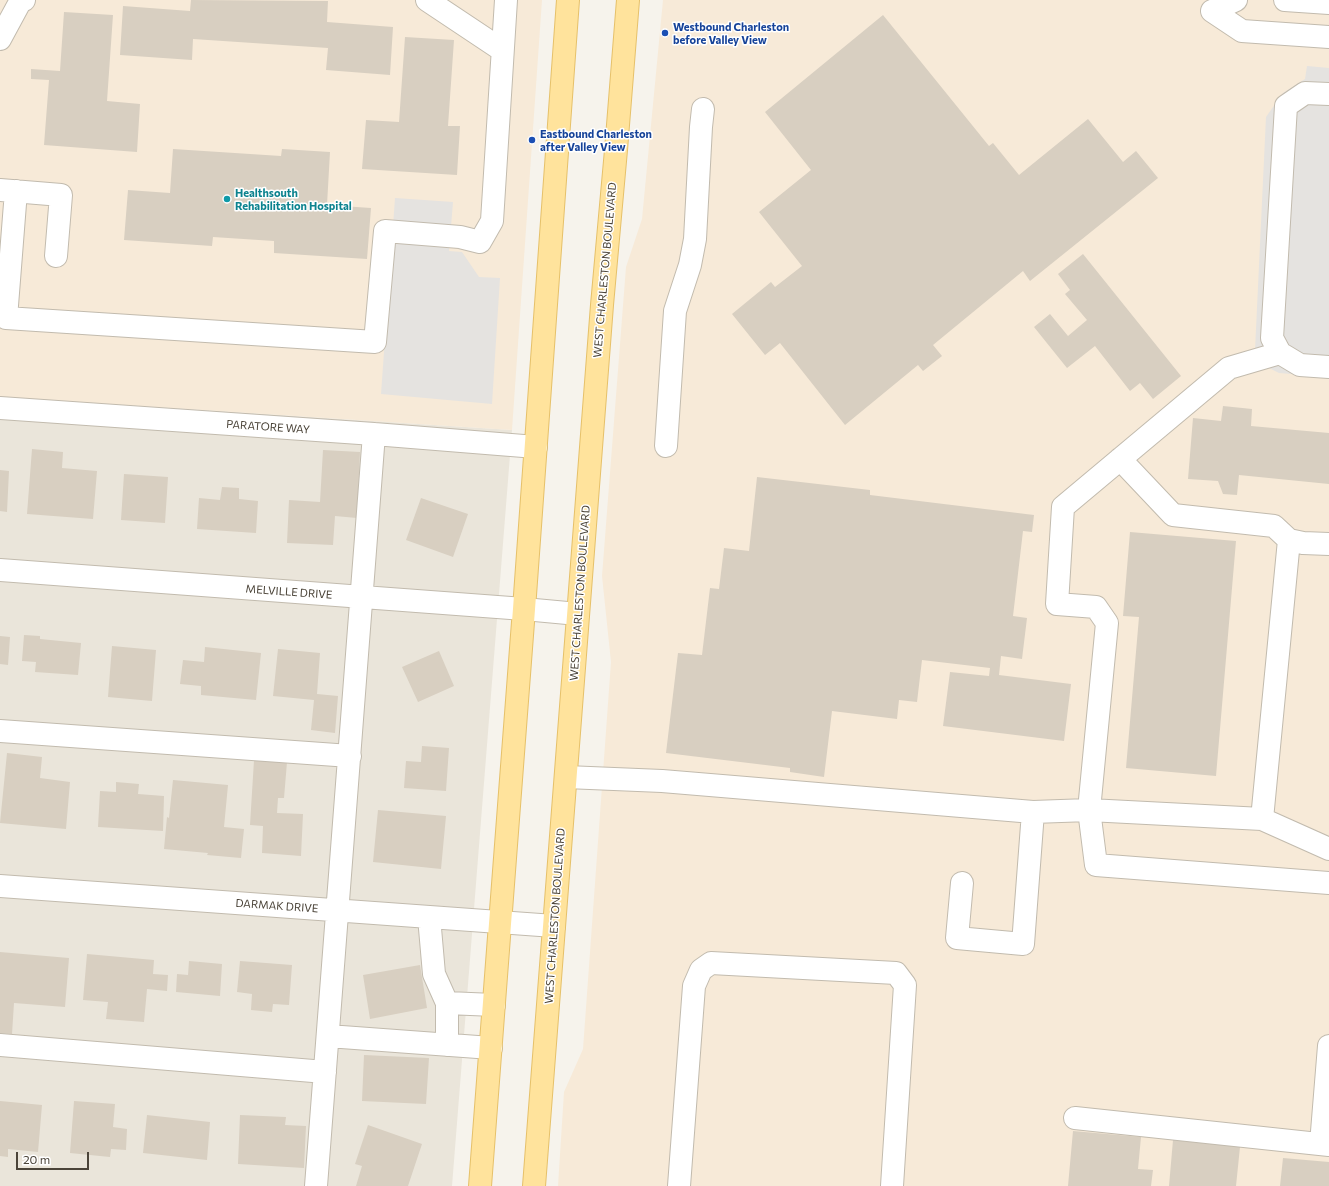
<!DOCTYPE html>
<style>
body{margin:0}
#map{position:relative;width:1329px;height:1186px;overflow:hidden;background:#f6f3ec;font-family:Commissioner,sans-serif}
canvas{display:block}
.scale{position:absolute;left:16px;top:1152px;width:73px;height:18px;box-sizing:border-box;border:2px solid #4b4439;border-top:0;padding-left:5px;font-size:12px;line-height:14px;white-space:nowrap;color:#4b4439;-webkit-text-stroke:3px #fff;paint-order:stroke}
</style>
<div id="map">
<canvas width="1329" height="1186"></canvas>
<div class="scale">20 m</div>
</div>
<script>
const ctx = document.querySelector('canvas').getContext('2d');
ctx.lineJoin = 'round';
function fill(path, color) {
  ctx.fillStyle = color;
  ctx.fill(path, 'evenodd');
}
function strokePath(path, color, width, dash) {
  ctx.strokeStyle = color;
  ctx.lineWidth = width;
  ctx.lineCap = dash ? 'butt' : 'round';
  ctx.setLineDash(dash || []);
  ctx.stroke(path);
}
function label(font, color, halo, rows, align = 'center') {
  ctx.font = font + ' Commissioner,sans-serif';
  ctx.lineWidth = 3;
  ctx.setLineDash([]);
  ctx.textBaseline = 'middle';
  ctx.strokeStyle = halo;
  ctx.fillStyle = color;
  for (const [text, x, y, turn = 0] of rows) {
    ctx.save();
    ctx.translate(x, y);
    ctx.rotate((+turn || 0) * Math.PI / 180);
    ctx.textAlign = isNaN(turn) ? turn : align;
    if (halo) ctx.strokeText(text, 0, 0);
    ctx.fillText(text, 0, 0);
    ctx.restore();
  }
}
fill(new Path2D(`
 M0 397 512 430 452 1186H0Z`), '#eae5da');
fill(new Path2D(`
 M0 0H542L512 430 0 397Z
 M663 0H1329V1186H558L564 1092 583 1049 611 662 602 576 626 267 642 219Z`), '#f7ead8');
fill(new Path2D(`
 M1307 66 1329 68V377L1279 373 1267 367 1255 350 1266 117 1283 93 1305 79Z
 M395 198 453 202 449 251 462 252 479 277 500 278 492 404 381 394Z`), '#e5e3e0');
fill(new Path2D(`
 M191 0 328 1 327 22 393 27 390 75 326 70 328 48 193 39 192 60 120 55 123 6 190 11Z
 M64 12 113 15 107 101 140 104 137 152 44 145 49 80 31 79V69L60 71Z
 M883 15 989 146 993 143 1019 175 1088 119 1123 162 1136 151 1158 178 1030 281 1023 271 933 345 942 356 923 371 918 365 845 425 780 343 765 355 732 314 771 282 775 287 802 266 759 212 811 170 765 112Z
 M405 37 454 40 448 126H460L457 175 362 169 366 120 399 122Z
 M173 149 281 156 282 149 330 152 327 205 371 208 367 259 274 253V241L213 237 212 246 124 240 128 190 170 193Z
 M1083 254 1181 376 1153 399 1140 383 1130 391 1095 346 1067 368 1034 327 1050 314 1068 336 1087 320 1065 294 1070 290 1058 274Z
 M1223 406 1252 409 1251 426 1329 433V484L1239 475 1237 495 1223 494 1218 481 1188 479 1193 418 1221 421Z
 M32 449 63 452 62 468 97 471 93 519 27 514Z
 M323 450 360 452 357 518 335 516 333 545 287 543 289 500 320 502Z
 M0 470 9 471 7 512 0 511Z
 M124 474 168 477 165 523 121 520Z
 M757 477 870 490V495L1034 515 1032 532 1023 531 1013 616 1027 618 1022 659 1001 656 999 675 1071 684 1064 741 943 726 950 672 989 676 990 668 922 660 917 702 899 700 897 719 832 711 824 777 790 772V768L666 753 678 653 702 655 710 588 719 589 724 548 749 551Z
 M222 487 239 488V499L258 501 256 533 197 529 199 498 220 500Z
 M421 498 468 514 453 557 406 540Z
 M1130 532 1236 541 1216 776 1126 768 1139 617 1123 616Z
 M24 635 40 636V639L81 643 78 675 35 672 36 662 22 661Z
 M0 636 10 637 8 665 0 664Z
 M112 646 156 650 152 701 108 697Z
 M205 647 261 653 256 700 201 695V686L180 684 183 660 204 662Z
 M278 649 320 653 317 694 338 696 335 733 311 730 314 700 273 696Z
 M439 651 454 686 418 702 402 667Z
 M422 746 449 748 446 791 404 788 406 761 421 762Z
 M7 753 42 757 40 778 70 782 66 829 0 823Z
 M254 760 287 762 284 798H278L277 813 303 814 301 856 262 853 263 826 250 825Z
 M173 780 228 785 224 827 244 829 241 858 207 855 208 853 164 849 167 817 169 818Z
 M116 782 139 784 138 794 164 796 163 831 98 827 100 791 116 792Z
 M378 810 446 816 441 869 373 862Z
 M0 952 69 958 65 1007 14 1003 12 1034 0 1033Z
 M87 954 154 960 153 974 168 975 167 991 147 989 144 1022 106 1019 108 1002 83 1000Z
 M189 961 222 964 220 996 176 992 177 974 188 975Z
 M240 961 292 965 289 1005 273 1004 272 1012 251 1010 252 994 237 992Z
 M420 965 427 1008 370 1019 363 975Z
 M364 1055 429 1058 426 1104 362 1101Z
 M0 1101 42 1105 38 1152 8 1149V1157L0 1156Z
 M74 1101 115 1104 113 1127 127 1129 126 1150 111 1149 110 1157 70 1153Z
 M147 1115 210 1122 207 1160 143 1153Z
 M240 1115 286 1117 285 1125 306 1126 304 1168 238 1164Z
 M368 1125 422 1144 408 1186H356L362 1166 355 1164Z
 M1073 1131 1141 1137 1138 1169 1153 1170 1151 1186H1068Z
 M1173 1140 1240 1147 1236 1186H1169Z
 M1283 1158 1329 1162V1186H1280Z`), '#d8cfc1');
const minor = new Path2D(`
 M427 0 502 50
 M1285 0 1329 3
 M1212 11 1242 31 1329 37
 M1212 11 1236 0
 M0 39 20 2 24 0
 M1329 94 1305 93 1286 106 1272 338 1280 353 1300 365 1329 367
 M0 190 61 195 56 256
 M16 191 6 318 375 342 385 231 460 237 480 242 492 221 506 0
 M1280 353 1229 368 1063 507 1057 604 1096 607 1107 623 1089 810 1096 865 1329 883
 M0 408 374 434 536 447
 M666 446 675 311 690 265 695 239 701 127 703 109
 M1120 459 1173 515 1274 526 1289 540
 M0 570 524 609 578 614
 M0 731 350 756
 M566 777 662 781 1033 812
 M1262 819 1329 849
 M962 883 957 938 1023 944 1033 812 1089 810 1262 819 1289 540 1303 543 1329 544
 M0 886 554 926
 M429 917 434 974 447 1003 494 1005
 M328 1036 491 1048
 M0 1045 325 1072
 M447 1045V1003
 M1075 1118 1329 1145
 M1321 1144 1329 1046
 M316 1186 374 434
 M679 1186 694 986 701 970 711 963 896 973 905 985 892 1186`);
const major = new Path2D(`
 M480 1186 524 609 568 0
 M534 1186 602 305 616 150 628 0`);
strokePath(minor, '#c2bbae', 24);
strokePath(major, '#e6c16a', 24);
strokePath(minor, '#fff', 22);
strokePath(major, '#ffe39c', 22);
for (const [x, y, r, color] of [
 [665,33,4,"#1a4fb4"],
 [532,140,4,"#1a4fb4"],
 [227,199,4,"#0f9aa8"]
]) {
  const dot = new Path2D();
  dot.arc(x, y, r, 0, 2 * Math.PI);
  ctx.fillStyle = color;
  ctx.fill(dot);
  strokePath(dot, '#fff', 1.5);
}
label('bold 11px', '#164399', '#fff', [
 ["Westbound Charleston",673,27],
 ["before Valley View",673,40],
 ["Eastbound Charleston",540,134],
 ["after Valley View",540,147]
], 'left');
label('bold 11px', '#0d838f', '#fff', [
 ["Healthsouth",235,193],
 ["Rehabilitation Hospital",235,206]
], 'left');
label('11px', '#4b4439', '#fff', [
 ["WEST CHARLESTON BOULEVARD",605,270,-85],
 ["PARATORE WAY",268,427,4],
 ["MELVILLE DRIVE",289,592,4],
 ["WEST CHARLESTON BOULEVARD",580,593,-86],
 ["DARMAK DRIVE",277,906,4],
 ["WEST CHARLESTON BOULEVARD",555,916,-86]
]);
</script>
